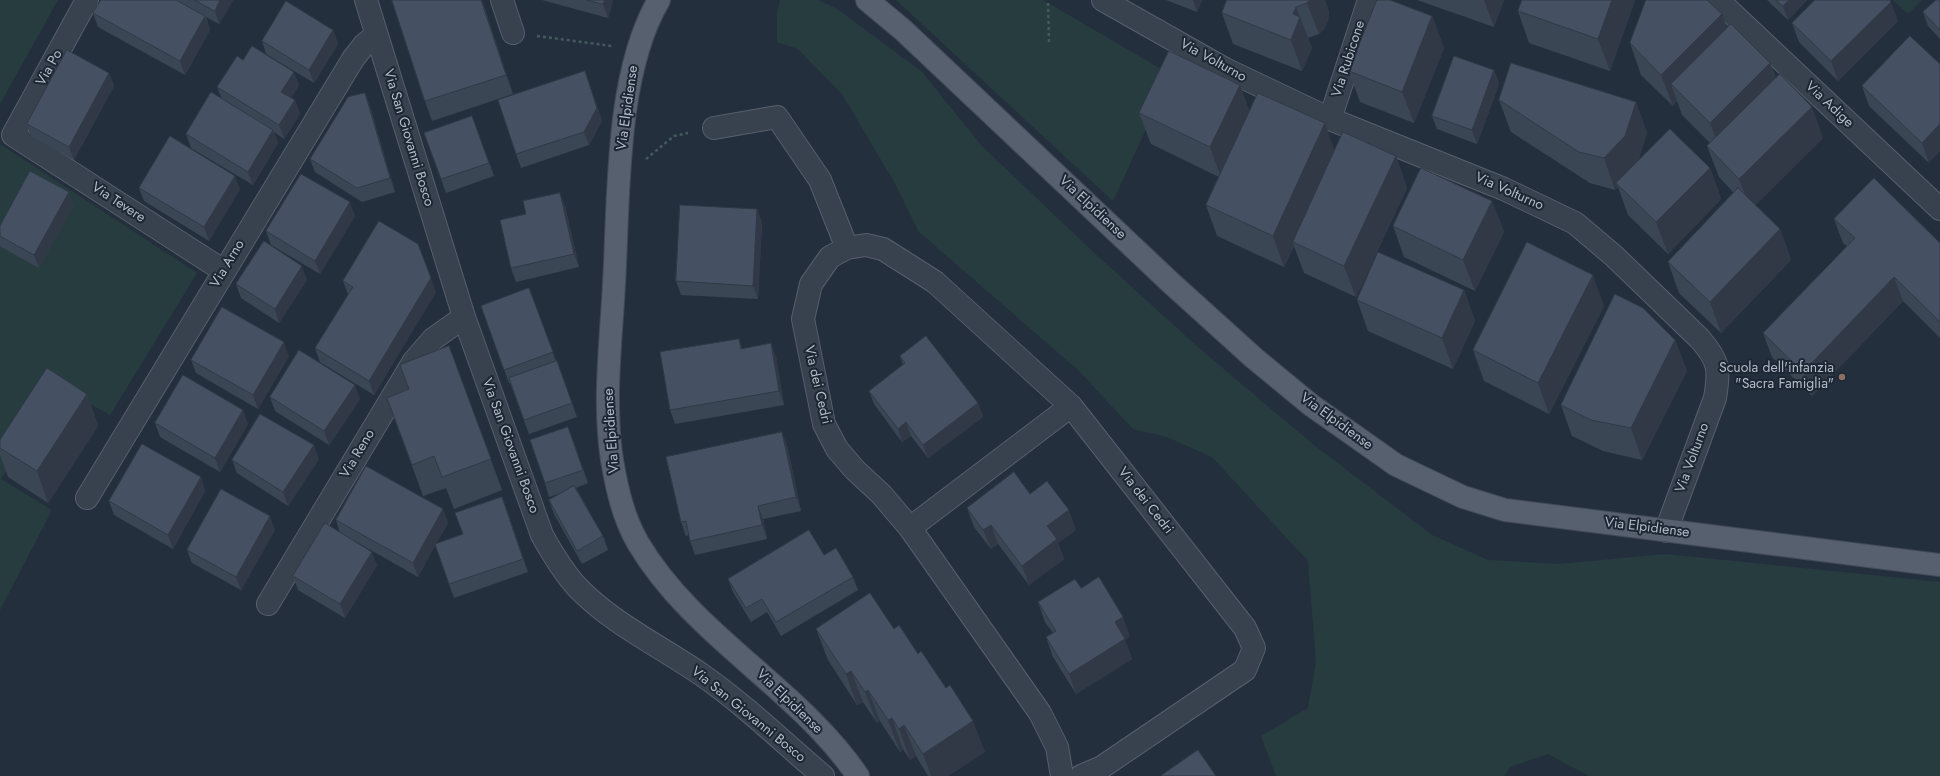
<!DOCTYPE html>
<style>
body{margin:0}
canvas{display:block;background:#242f3e}
</style>
<canvas width="1940" height="776"></canvas>
<script>
const ctx = document.querySelector('canvas').getContext('2d');
ctx.lineJoin = 'round';
function fill(path, color) {
  ctx.fillStyle = color;
  ctx.fill(path, 'evenodd');
}
function strokePath(path, color, width, dash) {
  ctx.strokeStyle = color;
  ctx.lineWidth = width;
  ctx.lineCap = dash ? 'butt' : 'round';
  ctx.setLineDash(dash || []);
  ctx.stroke(path);
}
function label(font, color, halo, rows, align = 'center') {
  ctx.font = font + ' Jost,sans-serif';
  ctx.lineWidth = 4;
  ctx.setLineDash([]);
  ctx.textBaseline = 'middle';
  ctx.strokeStyle = halo;
  ctx.fillStyle = color;
  for (const [text, x, y, turn = 0] of rows) {
    ctx.save();
    ctx.translate(x, y);
    ctx.rotate((+turn || 0) * Math.PI / 180);
    ctx.textAlign = isNaN(turn) ? turn : align;
    if (halo) ctx.strokeText(text, 0, 0);
    ctx.fillText(text, 0, 0);
    ctx.restore();
  }
}
fill(new Path2D(`
 M0 0H58L0 104Z
 M780 0H818L836 8 922 72 981 145 1090 249 1200 349 1314 445 1432 535 1488 560 1560 564 1665 554 1940 582V776H1589L1548 754 1510 767 1504 776H1276L1261 736 1308 708 1316 662 1308 561 1212 457 1167 437 1133 429 1078 370 918 231 897 187 842 94 798 49 777 42V12Z
 M896 0H1043L1171 75 1113 201Z
 M1893 0H1922L1908 14Z
 M0 144 197 273 110 415 59 387 1 479 52 510 0 610Z`), '#263c3f');
const minor = new Path2D(`
 M87 0 13 135 224 271
 M366 0 464 317 542 535C552 553 563 572 578 588 613 624 660 646 702 675 745 705 783 742 823 776
 M502 0 513 33
 M1103 0 1225 69 1330 119 1504 189 1575 223 1614 256 1700 339C1719 361 1720 369 1715 398L1666 531
 M1718 0 1940 209
 M1330 119 1369 0
 M714 128 777 117 820 180 847 248
 M87 498 353 59 364 45 376 35
 M910 528 1071 406
 M268 604 414 361 433 339 464 317
 M1062 776 1057 747 1040 713 910 528 881 494 855 470 837 449 824 424 803 319 811 284 830 257 847 248 866 245 883 249 935 282 1071 406 1245 628 1254 648 1245 670 1102 767 1081 776`);
const major = new Path2D(`
 M659 0C615 74 619 199 614 284 611 342 603 402 612 460 617 489 623 517 638 543 693 636 797 687 858 776
 M867 0 903 30 1171 283 1254 358 1311 405 1396 465 1463 497 1505 510 1940 565`);
strokePath(minor, '#565f6c', 24);
strokePath(major, '#414a57', 24);
strokePath(new Path2D(`
 M1048 3 1049 42
 M537 36 612 46
 M646 159 674 136 688 133`), '#44595c', 2.5, [3, 3]);
strokePath(minor, '#38414e', 22);
strokePath(major, '#56606e', 22);
fill(new Path2D(`
 M101 0H233L219 24 206 17 210 30 185 75 98 27 93 13Z
 M482 0 513 94 432 121 425 101Z
 M542 0H613L608 18Z
 M1166 0H1202L1197 12Z
 M1227 0H1325L1329 12 1328 21 1324 29 1319 34 1308 38 1312 48 1302 71 1233 44 1222 13Z
 M1417 0H1504L1494 27Z
 M1635 0 1610 71 1529 43 1518 11Z
 M1767 0H1807L1788 20Z
 M1940 0V39L1928 26 1923 12Z
 M1722 14 1727 28 1770 63 1776 78 1823 138 1755 205 1780 229 1791 260 1721 333 1679 293 1668 262 1734 193 1719 177 1707 146 1710 143 1682 115 1677 101 1673 106 1641 75 1630 43Z
 M1432 16 1444 48 1414 123 1360 102 1349 71Z
 M1898 21 1838 81 1799 42 1792 23Z
 M333 30 338 44 314 83 266 54 262 41Z
 M1910 36 1929 163 1869 106 1862 86Z
 M243 60 299 85 291 98 295 100 300 114 284 139 274 132 278 143 253 185 191 148 186 134 222 99 217 87Z
 M1494 70 1499 84 1477 144 1437 129 1432 116Z
 M585 71 602 121 589 145 521 168 516 154Z
 M109 73 114 86 74 160 32 137 27 124Z
 M1240 85 1249 111 1335 151 1396 156 1407 188 1356 297 1304 273 1294 246 1284 267 1217 236 1206 205 1219 177 1151 144 1139 113Z
 M1499 100 1636 102 1647 133 1638 161 1710 168 1721 199 1668 254 1628 215 1618 187 1615 190 1590 183 1511 132Z
 M370 106 395 192 362 202 315 172 310 159Z
 M472 116 494 176 446 193 441 179Z
 M139 188 240 189 209 241 144 201Z
 M1492 201 1504 232 1475 291 1404 257 1393 226Z
 M74 205 39 268 1 247 0 245V226Z
 M565 206 579 267 516 282 511 268Z
 M757 209 762 223 758 299 681 295 676 281Z
 M355 216 320 274 271 245 266 231Z
 M1834 219 1940 243V338L1903 301 1812 396 1772 357 1763 333 1847 246 1843 243Z
 M307 280 279 323 241 298 236 284Z
 M343 281 436 292 374 395 320 362 315 348 348 294Z
 M529 288 556 361H557L577 417 529 434 510 383H509L481 306Z
 M1464 290 1475 321 1453 369 1368 331 1357 300Z
 M1604 306 1549 414 1484 381 1473 350Z
 M739 339 742 348 776 357 784 405 675 424 670 410Z
 M1675 340 1687 371 1642 460 1603 451 1572 436 1561 405Z
 M449 346 502 490 454 509 446 488 423 496 387 398 409 389Z
 M289 356 258 409 196 373 191 360Z
 M900 356 978 403 983 417 928 458 911 436 902 442 874 404 869 391 903 365Z
 M87 394 98 426 48 503 8 477 0 455V440Z
 M270 397 360 399 329 445 275 411Z
 M155 423 248 424 220 472 160 437Z
 M573 440 588 483 576 488 603 536 608 550 582 564 554 514 549 500 564 492 549 497 545 483Z
 M787 445 801 511 763 519 767 539 695 555 690 541 689 535 686 536 681 522Z
 M319 459 288 506 237 473 232 460Z
 M201 477 205 491 173 549 114 515 109 501Z
 M1030 494 1076 530 1058 543 1064 559 1029 585 998 544 991 549 974 527 967 508Z
 M507 510 528 572 454 598 435 545 418 577 355 541 377 565 345 618 298 590 293 576 340 533 336 520 448 523 436 544 463 534Z
 M275 530 241 590 192 563 187 550Z
 M824 555 853 577 858 590 781 636 767 612 751 622 733 592 728 579Z
 M1081 588 1130 636 1125 640 1132 659 1076 694 1053 657 1046 637 1053 633 1045 622 1038 602Z
 M816 629 918 654 985 752 948 776H928L916 756 910 760 903 749 900 752 880 721 877 723 863 702 857 705 828 660Z`), '#3b4654');
fill(new Path2D(`
 M220 0H233L219 24 215 11Z
 M481 0H482L513 94 506 75Z
 M605 0H613L608 18 603 4Z
 M1193 0H1202L1197 12Z
 M1310 0H1325L1329 12 1328 21 1324 29 1319 34 1307 3Z
 M1484 0H1504L1494 27Z
 M1612 0H1635L1610 71 1598 39Z
 M1789 0H1807L1788 20 1783 6Z
 M1891 2 1898 21 1838 81 1831 61Z
 M1296 7 1312 48 1302 71 1291 40 1293 14Z
 M1722 14 1733 46 1671 84 1677 101 1673 106 1661 75Z
 M205 16 210 30 185 75 180 61Z
 M1432 16 1444 48 1414 123 1402 92Z
 M333 30 338 44 314 83 309 70Z
 M1770 63 1781 94 1722 154 1710 123Z
 M1494 70 1499 84 1477 144 1472 130Z
 M585 71 602 121 589 145 584 132Z
 M294 72 299 85 286 106 281 92Z
 M109 73 114 86 74 160 69 147Z
 M1240 85 1251 116 1221 178 1210 147Z
 M365 93 370 106 395 192 390 178Z
 M295 100 300 114 284 139 279 125Z
 M1636 102 1647 133 1636 167 1616 183 1618 187 1615 190 1604 158Z
 M1812 107 1823 138 1751 210 1739 179Z
 M1325 123 1336 155 1293 242 1294 246 1284 267 1273 236Z
 M1940 124V151L1929 163 1922 143Z
 M273 130 278 143 253 185 248 172Z
 M1396 156 1407 188 1356 297 1344 266Z
 M1710 168 1721 199 1668 254 1656 222Z
 M235 176 240 189 209 241 204 227Z
 M69 192 74 205 39 268 34 255Z
 M560 193 565 206 579 267 574 254Z
 M1492 201 1504 232 1475 291 1463 260Z
 M350 202 355 216 320 274 315 261Z
 M757 209 762 223 758 299 753 286Z
 M1780 229 1791 260 1721 333 1710 302Z
 M302 266 307 280 279 323 275 309Z
 M1593 275 1604 306 1549 414 1538 383Z
 M1894 277 1903 301 1812 396 1803 372Z
 M431 278 436 292 374 395 369 381Z
 M1464 290 1475 321 1453 369 1442 338Z
 M739 339 744 352 741 349Z
 M1675 340 1687 371 1642 460 1631 428Z
 M284 342 289 356 258 409 253 395Z
 M771 343 776 357 784 405 779 391Z
 M355 385 360 399 329 445 324 431Z
 M87 394 98 426 48 503 37 471Z
 M978 403 983 417 928 458 923 445Z
 M243 410 248 424 220 472 215 458Z
 M906 422 911 436 902 442 898 429Z
 M782 432 787 445 801 511 796 497Z
 M314 445 319 459 288 506 283 492Z
 M201 477 205 491 173 549 168 535Z
 M502 497 507 510 528 572 523 559Z
 M758 506 763 519 767 539 762 525Z
 M443 509 448 523 418 577 413 563Z
 M1069 510 1076 530 1058 543 1064 559 1029 585 1022 566 1047 526Z
 M270 516 275 530 241 590 236 577Z
 M991 525 998 544 991 549 983 530Z
 M372 552 377 565 345 618 340 604Z
 M1123 617 1130 636 1125 640 1132 659 1076 694 1069 674 1115 622Z
 M851 671 863 702 857 705 846 674Z
 M868 690 880 721 877 723 865 692Z
 M892 718 903 749 900 752 888 720Z
 M973 721 985 752 948 776H931L923 754Z
 M904 725 916 756 910 760 899 729Z`), '#303945');
const building = new Path2D(`
 M101 0H176L205 16 180 61 93 13Z
 M195 0H220L215 11Z
 M392 0H481L506 75 425 101Z
 M587 0H605L603 4Z
 M1227 0H1310L1307 3 1296 7 1293 14 1300 17 1291 40 1222 13Z
 M1377 0H1390L1432 16 1402 92 1349 71Z
 M1522 0H1612L1598 39 1518 11Z
 M1646 0H1707L1722 14 1661 75 1630 43Z
 M1776 0H1789L1783 6Z
 M1815 0H1890L1891 2 1831 61 1792 23Z
 M1936 0H1940V30L1923 12Z
 M286 1 333 30 309 70 262 41Z
 M1731 24 1770 63 1710 123 1671 84Z
 M1910 36 1940 64V124L1922 143 1862 86Z
 M252 46 294 72 281 92 295 100 279 125 217 87 237 56 243 60Z
 M67 50 109 73 69 147 27 124Z
 M1169 51 1240 85 1210 147 1139 113Z
 M1454 56 1494 70 1472 130 1432 116Z
 M1511 63 1636 102 1625 136 1604 158 1579 152 1499 100Z
 M585 71 597 108 584 132 516 154 498 100Z
 M1780 74 1812 107 1739 179 1707 146Z
 M211 92 273 130 248 172 186 134Z
 M365 93 390 178 357 188 310 159 348 97Z
 M1258 93 1325 123 1273 236 1206 205Z
 M472 116 489 163 441 179 424 133Z
 M1670 129 1710 168 1656 222 1616 183Z
 M1343 132 1396 156 1344 266 1293 242Z
 M170 136 235 176 204 227 139 188Z
 M1421 168 1492 201 1463 260 1393 226Z
 M30 171 69 192 34 255 0 236V226Z
 M301 174 350 202 315 261 266 231Z
 M1874 178 1940 243V322L1894 277 1803 372 1763 333 1855 238 1834 219Z
 M1738 188 1780 229 1710 302 1668 262Z
 M560 193 574 254 511 268 500 220 526 214 523 201Z
 M680 205 757 209 753 286 676 281Z
 M379 221 418 244 431 278 369 381 315 348 353 287 343 281Z
 M264 241 302 266 275 309 236 284Z
 M1527 242 1593 275 1538 383 1473 350Z
 M1378 252 1464 290 1442 338 1357 300Z
 M529 288 553 352 504 370 481 306Z
 M1615 294 1643 308 1675 340 1631 428 1591 420 1561 405Z
 M222 307 284 342 253 395 191 360Z
 M926 336 978 403 923 445 906 422 898 429 869 391 905 363 900 356Z
 M739 339 741 349 771 343 779 391 670 410 660 352Z
 M449 346 491 459 442 477 434 456 412 465 387 398 409 389 400 365Z
 M299 350 355 385 324 431 270 397Z
 M557 361 572 403 524 420 509 378Z
 M47 368 87 394 37 471 0 448V440Z
 M183 375 243 410 215 458 155 423Z
 M260 414 314 445 283 492 232 460Z
 M568 427 583 470 545 483 530 440Z
 M782 432 796 497 758 506 762 525 690 541 686 521 681 522 666 457Z
 M142 444 201 477 168 535 109 501Z
 M366 466 443 509 413 563 336 520Z
 M1014 472 1030 494 1047 481 1069 510 1047 526 1057 539 1022 566 991 525 983 530 967 508Z
 M574 486 603 536 577 551 549 500Z
 M221 489 270 516 236 577 187 550Z
 M502 497 523 559 449 584 435 544 463 534 455 513Z
 M325 523 372 552 340 604 293 576Z
 M809 530 824 555 836 548 853 577 776 622 762 599 746 608 728 579Z
 M1099 577 1123 617 1115 622 1125 639 1069 674 1046 637 1056 631 1038 602 1075 579 1081 588Z
 M870 593 894 629 899 625 918 654 921 651 946 688 950 685 973 721 923 754 904 725 899 729 892 718 888 720 868 690 865 692 851 671 846 674 816 629Z
 M1198 750 1216 776H1162V775Z`);
fill(building, '#455162');
strokePath(building, '#303945', 1);
for (const [x, y, r, color] of [
 [1842,377,4,"#8d6e63"]
]) {
  const dot = new Path2D();
  dot.arc(x, y, r, 0, 2 * Math.PI);
  ctx.fillStyle = color;
  ctx.fill(dot);
  strokePath(dot, '#1d2633', 1.5);
}
label('14px', '#b4bcc9', '#1d2633', [
 ["Via Rubicone",1349,59,-72],
 ["Via Volturno",1213,61,29],
 ["Via Po",50,68,-61],
 ["Via Adige",1829,105,43],
 ["Via Elpidiense",628,108,-82],
 ["Via San Giovanni Bosco",408,138,73],
 ["Via Volturno",1509,192,24],
 ["Via Tevere",118,203,33],
 ["Via Elpidiense",1092,208,43],
 ["Via Arno",228,264,-59],
 ["Via dei Cedri",817,385,77],
 ["Via Elpidiense",1336,422,36],
 ["Via Elpidiense",612,431,-94],
 ["Via San Giovanni Bosco",510,446,70],
 ["Via Reno",358,454,-59],
 ["Via Volturno",1693,458,-70],
 ["Via dei Cedri",1145,501,52],
 ["Via Elpidiense",1647,528,7],
 ["Via Elpidiense",789,702,44],
 ["Via San Giovanni Bosco",748,715,39]
]);
label('14px', '#b4bcc9', '#1d2633', [
 ["Scuola dell'infanzia",1834,369],
 ["\"Sacra Famiglia\"",1834,385]
], 'right');
</script>
